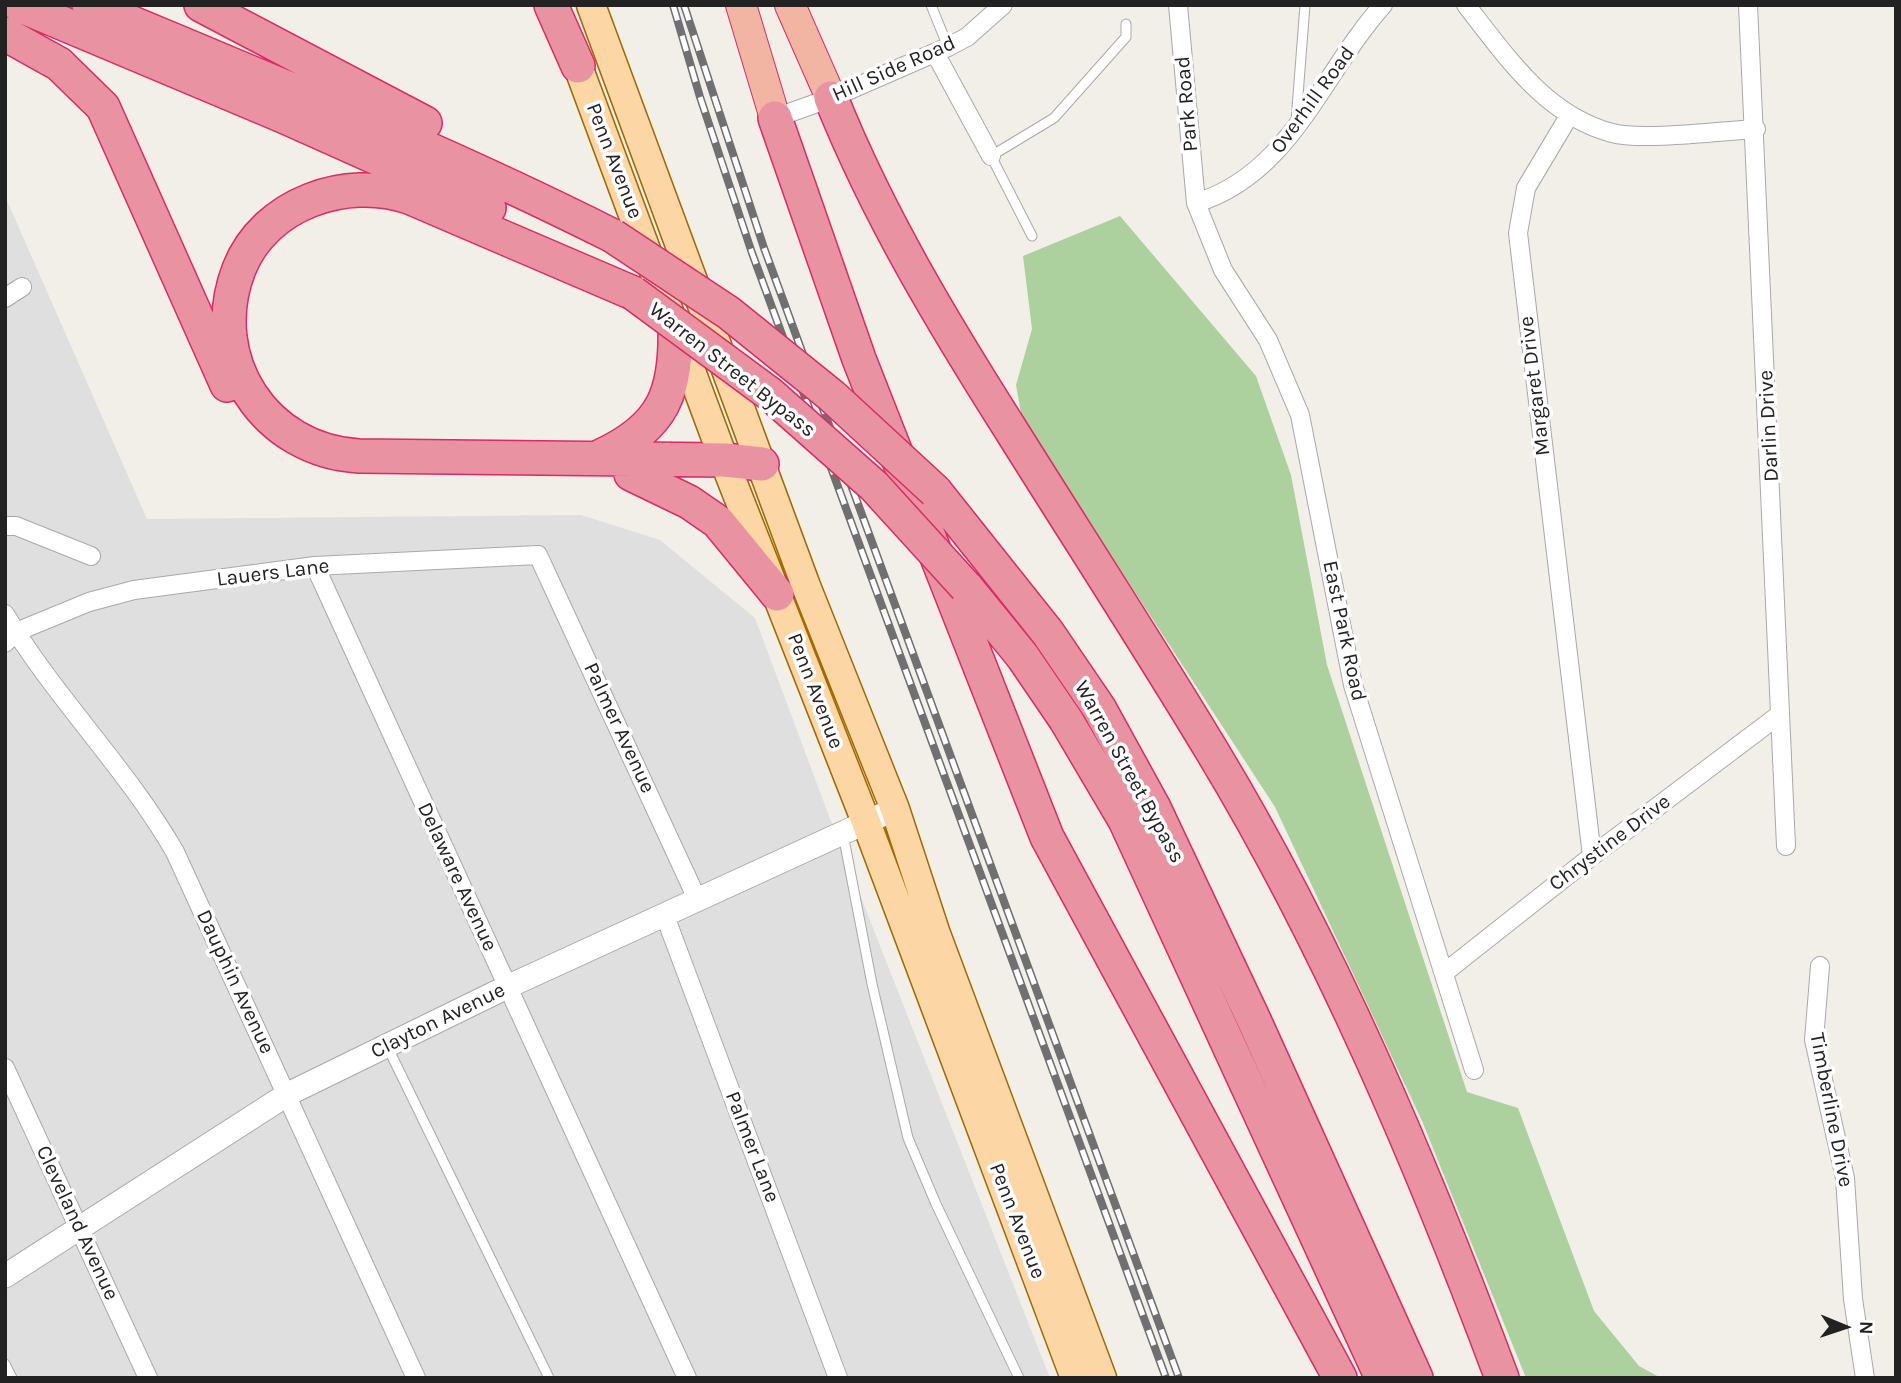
<!DOCTYPE html>
<style>
body{margin:0}
#map{position:relative;width:1901px;height:1383px;overflow:hidden;background:#f2efe9;font-family:Karla,sans-serif}
canvas{display:block}
.frame{position:absolute;inset:0;border:7px solid #222;pointer-events:none}
.north{position:absolute;left:1810px;top:1292px;width:70px;height:70px;-webkit-text-stroke:5px #fff;paint-order:stroke;rotate:92deg;font-size:19px;font-weight:700;line-height:28px;text-align:center;color:#222}
.north::after{content:'';display:block;margin:auto;width:24px;height:32px;background:#222;clip-path:polygon(50% 0,100% 100%,50% 72%,0 100%)}
</style>
<div id="map">
<canvas width="1901" height="1383"></canvas>
<div class="frame"></div>
<div class="north">N</div>
</div>
<script>
const ctx = document.querySelector('canvas').getContext('2d');
ctx.lineJoin = 'round';
function fill(path, color) {
  ctx.fillStyle = color;
  ctx.fill(path, 'evenodd');
}
function strokePath(path, color, width, dash) {
  ctx.strokeStyle = color;
  ctx.lineWidth = width;
  ctx.lineCap = dash ? 'butt' : 'round';
  ctx.setLineDash(dash || []);
  ctx.stroke(path);
}
function label(font, color, halo, rows, align = 'center') {
  ctx.font = font + ' Karla,sans-serif';
  ctx.lineWidth = 7;
  ctx.setLineDash([]);
  ctx.textBaseline = 'middle';
  ctx.strokeStyle = halo;
  ctx.fillStyle = color;
  for (const [text, x, y, turn = 0] of rows) {
    ctx.save();
    ctx.translate(x, y);
    ctx.rotate((+turn || 0) * Math.PI / 180);
    ctx.textAlign = isNaN(turn) ? turn : align;
    if (halo) ctx.strokeText(text, 0, 0);
    ctx.fillText(text, 0, 0);
    ctx.restore();
  }
}
fill(new Path2D(`
 M5 196 147 519 581 515 660 540 755 618 829 816 1050 1378H5Z`), '#e0dfdf');
fill(new Path2D(`
 M1120 216 1256 376 1291 475 1327 665 1467 1092 1518 1108 1594 1311 1639 1366 1661 1378H1526L1422 1121 1275 807 1022 419 1016 385 1032 329 1023 256Z`), '#add19e');
const service = new Path2D(`
 M931 5 948 47
 M1296 121 1305 5
 M1032 236 991 156 1054 118 1126 37V24
 M843 834 872 984 908 1138 936 1204 1019 1378
 M387 1046 549 1378
 M5 1364 12 1378`);
const minor = new Path2D(`
 M1178 5 1196 203 1223 270 1268 340 1300 415 1353 685 1474 1070
 M1466 5C1507 57 1545 115 1612 133 1641 141 1722 131 1756 129
 M1748 5 1786 846
 M935 53 991 156
 M1569 116 1526 188 1518 233 1592 856
 M775 118 831 98 948 47 967 37 1003 5
 M1196 203C1291 174 1322 73 1383 5
 M5 298 22 287
 M5 526H16L91 556
 M315 566 687 1378
 M5 614C55 698 126 767 175 852L416 1378
 M5 643 16 632 89 602 134 590 315 566 538 555 698 901
 M665 916 838 1378
 M1820 966 1814 1040 1845 1178 1853 1299 1865 1378
 M1444 973 1592 856 1779 715
 M5 1068 148 1378`);
const tertiary = new Path2D(`
 M5 1276 288 1094 507 987 895 809`);
const primary = new Path2D(`
 M591 5 806 586 895 809 936 934 1102 1378
 M570 45 730 476 866 822 1075 1378`);
const trunk = new Path2D(`
 M741 5 775 118
 M790 5 831 98`);
const motorway = new Path2D(`
 M19 5 283 116 489 208
 M89 5C266 79 442 150 613 236
 M201 5 425 123
 M551 5 578 66
 M5 34 59 64 103 107 227 385
 M831 98C878 215 943 323 1011 430 1078 537 1147 643 1212 751 1330 946 1422 1164 1502 1378
 M775 118 859 359 1047 837 1340 1378
 M633 293 409 197C346 176 265 203 239 269 204 359 265 451 359 456L725 460 762 464
 M601 456C664 427 677 392 675 325
 M631 474 689 502 718 522 777 594
 M935 491 1048 633 1099 708 1154 808 1254 1020 1416 1378
 M966 587 1023 657 1066 720 1125 820 1382 1378`);
strokePath(service, '#a9a9a9', 11);
strokePath(minor, '#a9a9a9', 20);
strokePath(tertiary, '#a9a9a9', 25);
strokePath(primary, '#a06b00', 31);
strokePath(trunk, '#dc2a67', 32);
strokePath(motorway, '#dc2a67', 36);
strokePath(service, '#fff', 9);
strokePath(minor, '#fff', 18);
strokePath(tertiary, '#fff', 23);
strokePath(primary, '#fcd6a4', 28);
strokePath(trunk, '#f2b4a3', 30);
strokePath(motorway, '#e892a2', 33);
const rail = new Path2D(`
 M673 5 700 97 752 253 1166 1378
 M684 5 764 248 1179 1378`);
strokePath(rail, '#707070', 8);
strokePath(rail, '#fff', 5, [16]);
const motorwayBridge = new Path2D(`
 M613 236 729 313 832 396 935 491
 M633 293 770 394 874 486 966 587`);
strokePath(motorwayBridge, '#dc2a67', 36, []);
strokePath(motorwayBridge, '#e892a2', 33);
label('21px', '#222', '#fff', [
 ["Hill Side Road",894,69,-24],
 ["Overhill Road",1313,100,-54],
 ["Park Road",1187,104,-95],
 ["Penn Avenue",614,161,69],
 ["Warren Street Bypass",732,370,38],
 ["Margaret Drive",1535,386,-97],
 ["Darlin Drive",1769,426,-93],
 ["Lauers Lane",273,573,-7],
 ["East Park Road",1344,631,78],
 ["Penn Avenue",815,691,69],
 ["Palmer Avenue",619,728,65],
 ["Warren Street Bypass",1129,772,61],
 ["Chrystine Drive",1610,843,-37],
 ["Delaware Avenue",457,877,65],
 ["Dauphin Avenue",235,982,65],
 ["Clayton Avenue",438,1021,-26],
 ["Timberline Drive",1831,1110,79],
 ["Palmer Lane",752,1147,69],
 ["Penn Avenue",1017,1221,69],
 ["Cleveland Avenue",77,1223,65]
]);
</script>
